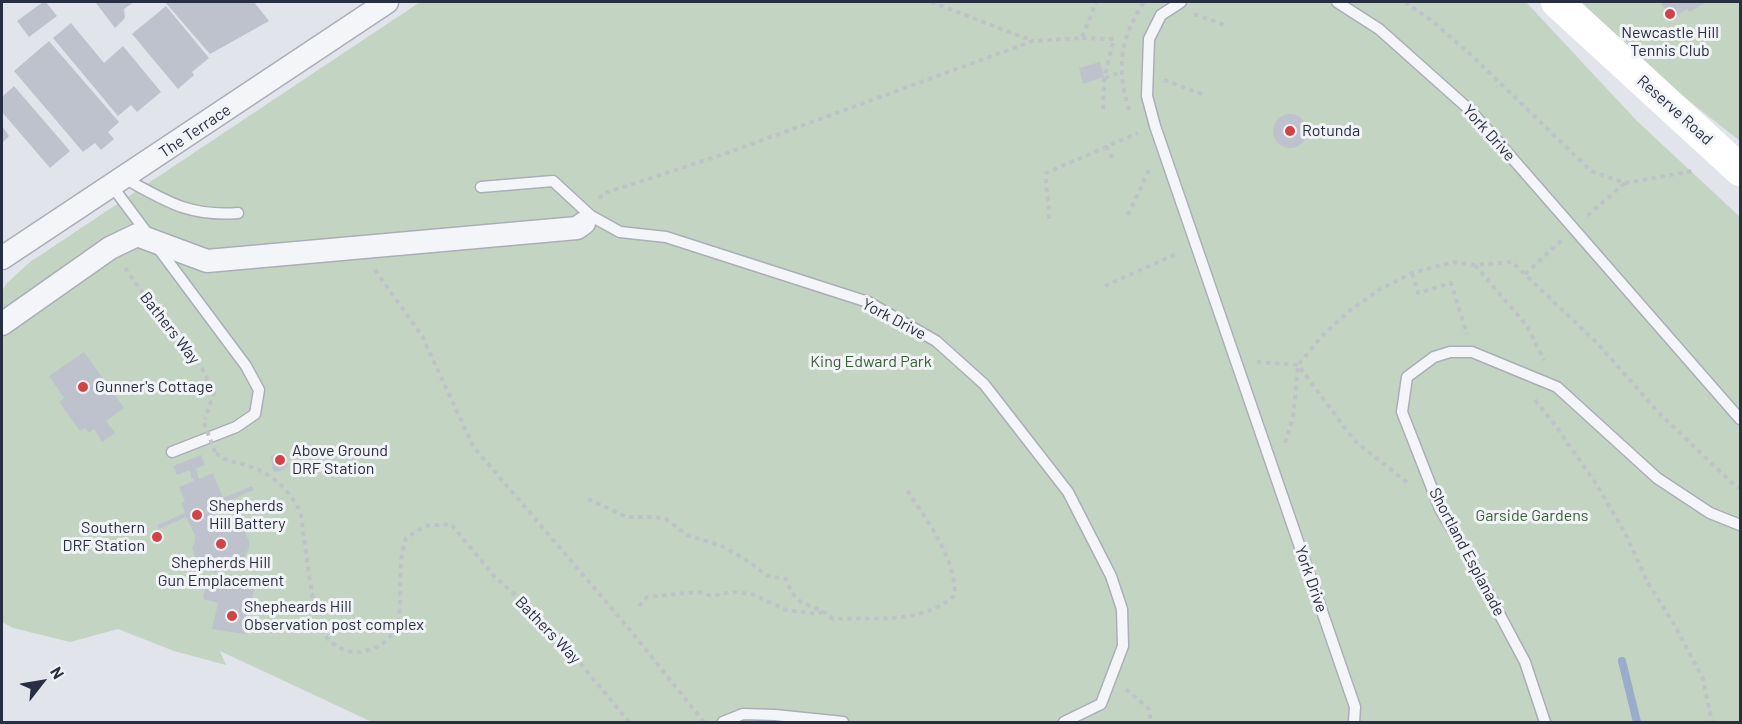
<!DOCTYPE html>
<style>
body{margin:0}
#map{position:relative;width:1742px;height:724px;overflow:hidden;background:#e1e4ea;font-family:Barlow,sans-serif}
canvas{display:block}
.frame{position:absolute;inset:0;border:3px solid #292f42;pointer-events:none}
.north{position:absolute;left:12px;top:652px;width:60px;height:60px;-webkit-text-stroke:4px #f1f3f7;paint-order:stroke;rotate:59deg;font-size:16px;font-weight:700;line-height:24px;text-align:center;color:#292f42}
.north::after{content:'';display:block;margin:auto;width:21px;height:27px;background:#292f42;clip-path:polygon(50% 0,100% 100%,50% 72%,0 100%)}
</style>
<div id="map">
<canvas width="1742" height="724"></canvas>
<div class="frame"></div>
<div class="north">N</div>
</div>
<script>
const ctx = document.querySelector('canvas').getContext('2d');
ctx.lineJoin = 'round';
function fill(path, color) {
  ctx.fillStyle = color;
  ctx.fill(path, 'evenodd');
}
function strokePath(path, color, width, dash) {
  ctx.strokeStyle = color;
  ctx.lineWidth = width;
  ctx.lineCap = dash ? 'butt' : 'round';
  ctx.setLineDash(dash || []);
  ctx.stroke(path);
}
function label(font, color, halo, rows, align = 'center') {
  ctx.font = font + ' Barlow,sans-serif';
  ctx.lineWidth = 6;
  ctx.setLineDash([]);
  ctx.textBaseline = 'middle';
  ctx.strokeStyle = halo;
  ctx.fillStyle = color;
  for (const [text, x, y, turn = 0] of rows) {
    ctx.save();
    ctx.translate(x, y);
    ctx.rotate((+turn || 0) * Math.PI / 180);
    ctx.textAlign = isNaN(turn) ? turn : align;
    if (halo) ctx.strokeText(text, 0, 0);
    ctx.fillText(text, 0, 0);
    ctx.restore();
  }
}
fill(new Path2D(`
 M420 2H1526L1637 121 1740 217V722H372L220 651 226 665 174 651 118 629 70 642 13 628 2 622V291L7 283 30 262Z
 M1579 2H1740V141L1647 68Z`), '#c4d4c2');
strokePath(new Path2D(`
 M1622 661 1637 722`), '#9baccb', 8);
fill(new Path2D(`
 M43 2H46L57 16 29 37 17 21Z
 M98 2H134L124 9 125 18 115 28 96 3Z
 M165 2H254L269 21 210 54Z
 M1660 2H1706L1690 12 1687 9 1672 19Z
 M166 6 209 58 192 72 194 75 178 89 132 34Z
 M71 23 104 63 123 46 161 92 137 112 131 105 118 116 53 38Z
 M49 41 119 122 108 132 114 139 101 150 95 143 83 152 14 71Z
 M1100 62 1104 77 1083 84 1079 68Z
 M14 86 70 151 50 168 2 112V97Z
 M1273 131a17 17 0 1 1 34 0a17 17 0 1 1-34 0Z
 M2 126 9 136 2 143Z
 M84 352 124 408 106 421 115 433 102 442 94 429 89 433 85 428 80 431 59 402 64 398 49 376Z
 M285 453 288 466 283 470 275 472 273 470 271 456Z
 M201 455 205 465 195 469 197 471 199 479 213 473 223 498 252 486 254 490 210 509 216 520 223 517 237 521 242 526 249 541V548L241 564 232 569 217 571 216 573 204 569 195 557 192 547 194 545 195 535 186 517 159 529 157 525 185 513 181 503 185 502 179 487 194 481 193 478 191 479 190 470 177 475 173 466Z
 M208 575 255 585 244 634 212 629 218 603 203 599Z`), '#bec2cd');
const lane = new Path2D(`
 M1181 2 1161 15 1149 39 1147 96 1155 126 1355 707 1354 722
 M1337 2 1379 29 1471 111 1740 419
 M124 178C166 201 189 217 238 213
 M112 186 246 366 259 390 255 414 236 427 172 452
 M481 187 553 181 591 216 620 232 666 237 868 302 936 341 984 384 1068 492 1111 576 1122 609 1123 646 1101 704 1064 722
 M723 722 743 714 775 715 843 722
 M1545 722 1525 662 1470 559 1440 509 1402 412 1407 377 1434 357 1450 352H1472L1557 387 1657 478 1710 513 1740 525`);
const street = new Path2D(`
 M2 258 387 2
 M2 324 110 248 137 235 207 261 577 228 584 223`);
strokePath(lane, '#aaaeb8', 13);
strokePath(street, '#aaaeb8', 25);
strokePath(new Path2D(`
 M931 2 1033 41
 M1405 2 1432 21 1469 53 1591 171 1625 183 1587 216
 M1194 14 1224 25
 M1082 38 1114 39 1104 78 1103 109
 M1105 78 1121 72
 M1164 80 1204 95
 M1129 110C1116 67 1120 39 1144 2
 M1106 146 1114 162
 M1625 183 1693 171
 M600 199 602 194 727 153 1033 41 1082 38 1096 2
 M1128 215 1149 170
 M1049 219C1050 203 1045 189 1046 173L1138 133
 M1475 265 1527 326 1544 360
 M125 268 171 332 202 368 214 393 205 419
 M375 270 422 336 473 446 630 630 704 722
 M1412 273 1418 293 1451 283 1467 334
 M1525 274 1562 240
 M1105 286 1178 253
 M1257 362 1298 365 1355 441 1409 484
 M1535 400 1555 425 1595 482 1625 533 1648 583 1674 624 1703 679 1712 722
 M1285 443 1293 418 1298 365 1322 336 1349 311 1379 290 1412 273 1453 262 1475 265 1512 262 1599 345 1658 412 1732 483 1740 488
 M216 453C230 464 234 461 249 466 270 473 286 487 297 506 302 513 302 524 303 532 308 560 311 611 325 635 332 646 348 654 360 652 410 643 398 603 401 564 401 555 404 546 406 538L425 526 451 524 494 576 523 602 566 646 629 722
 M588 499 627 517H653L666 519 687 535 722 546 745 559 768 576 786 579C798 613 811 599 833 619 874 617 922 625 955 595 955 556 927 521 907 490
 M639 606 647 597 656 596 698 592 712 596 733 592 752 594 786 610 818 614 824 611
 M1126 689 1149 709 1151 722`), '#bfc2c9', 4, [4.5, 4.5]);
strokePath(lane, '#f4f5f8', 10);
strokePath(street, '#f4f5f8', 22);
strokePath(new Path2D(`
 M1557 2 1740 170`), '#fff', 32);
strokePath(new Path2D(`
 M204 423 215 452`), '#bfc2c9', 4, [4.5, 4.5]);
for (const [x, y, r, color] of [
 [1670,14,6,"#d24346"],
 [1290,131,6,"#d24346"],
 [83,387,6,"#d24346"],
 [280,460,6,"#d24346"],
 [197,515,6,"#d24346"],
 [157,537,6,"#d24346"],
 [221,544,6,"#d24346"],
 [232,616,6,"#d24346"]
]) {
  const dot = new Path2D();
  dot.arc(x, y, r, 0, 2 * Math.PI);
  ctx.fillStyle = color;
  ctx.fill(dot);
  strokePath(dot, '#f1f3f7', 2);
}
label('16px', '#292f42', '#f1f3f7', [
 ["Newcastle Hill",1670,33,"center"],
 ["Tennis Club",1670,51,"center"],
 ["Rotunda",1302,131],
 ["Gunner's Cottage",95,387],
 ["Above Ground",292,451],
 ["DRF Station",292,469],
 ["Shepherds",209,506],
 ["Hill Battery",209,524],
 ["Southern",145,528,"right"],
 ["DRF Station",145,546,"right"],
 ["Shepherds Hill",221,563,"center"],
 ["Gun Emplacement",221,581,"center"],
 ["Shepheards Hill",244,607],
 ["Observation post complex",244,625]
], 'left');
label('16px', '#292f42', '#f1f3f7', [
 ["Reserve Road",1675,110,42],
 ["The Terrace",195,131,-34],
 ["York Drive",1489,133,48],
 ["York Drive",894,319,28],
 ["Bathers Way",170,328,52],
 ["Shortland Esplanade",1467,552,62],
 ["York Drive",1311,579,71],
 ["Bathers Way",548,630,46]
]);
label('16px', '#385f36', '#f1f3f7', [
 ["King Edward Park",871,362],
 ["Garside Gardens",1532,516]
]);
</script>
